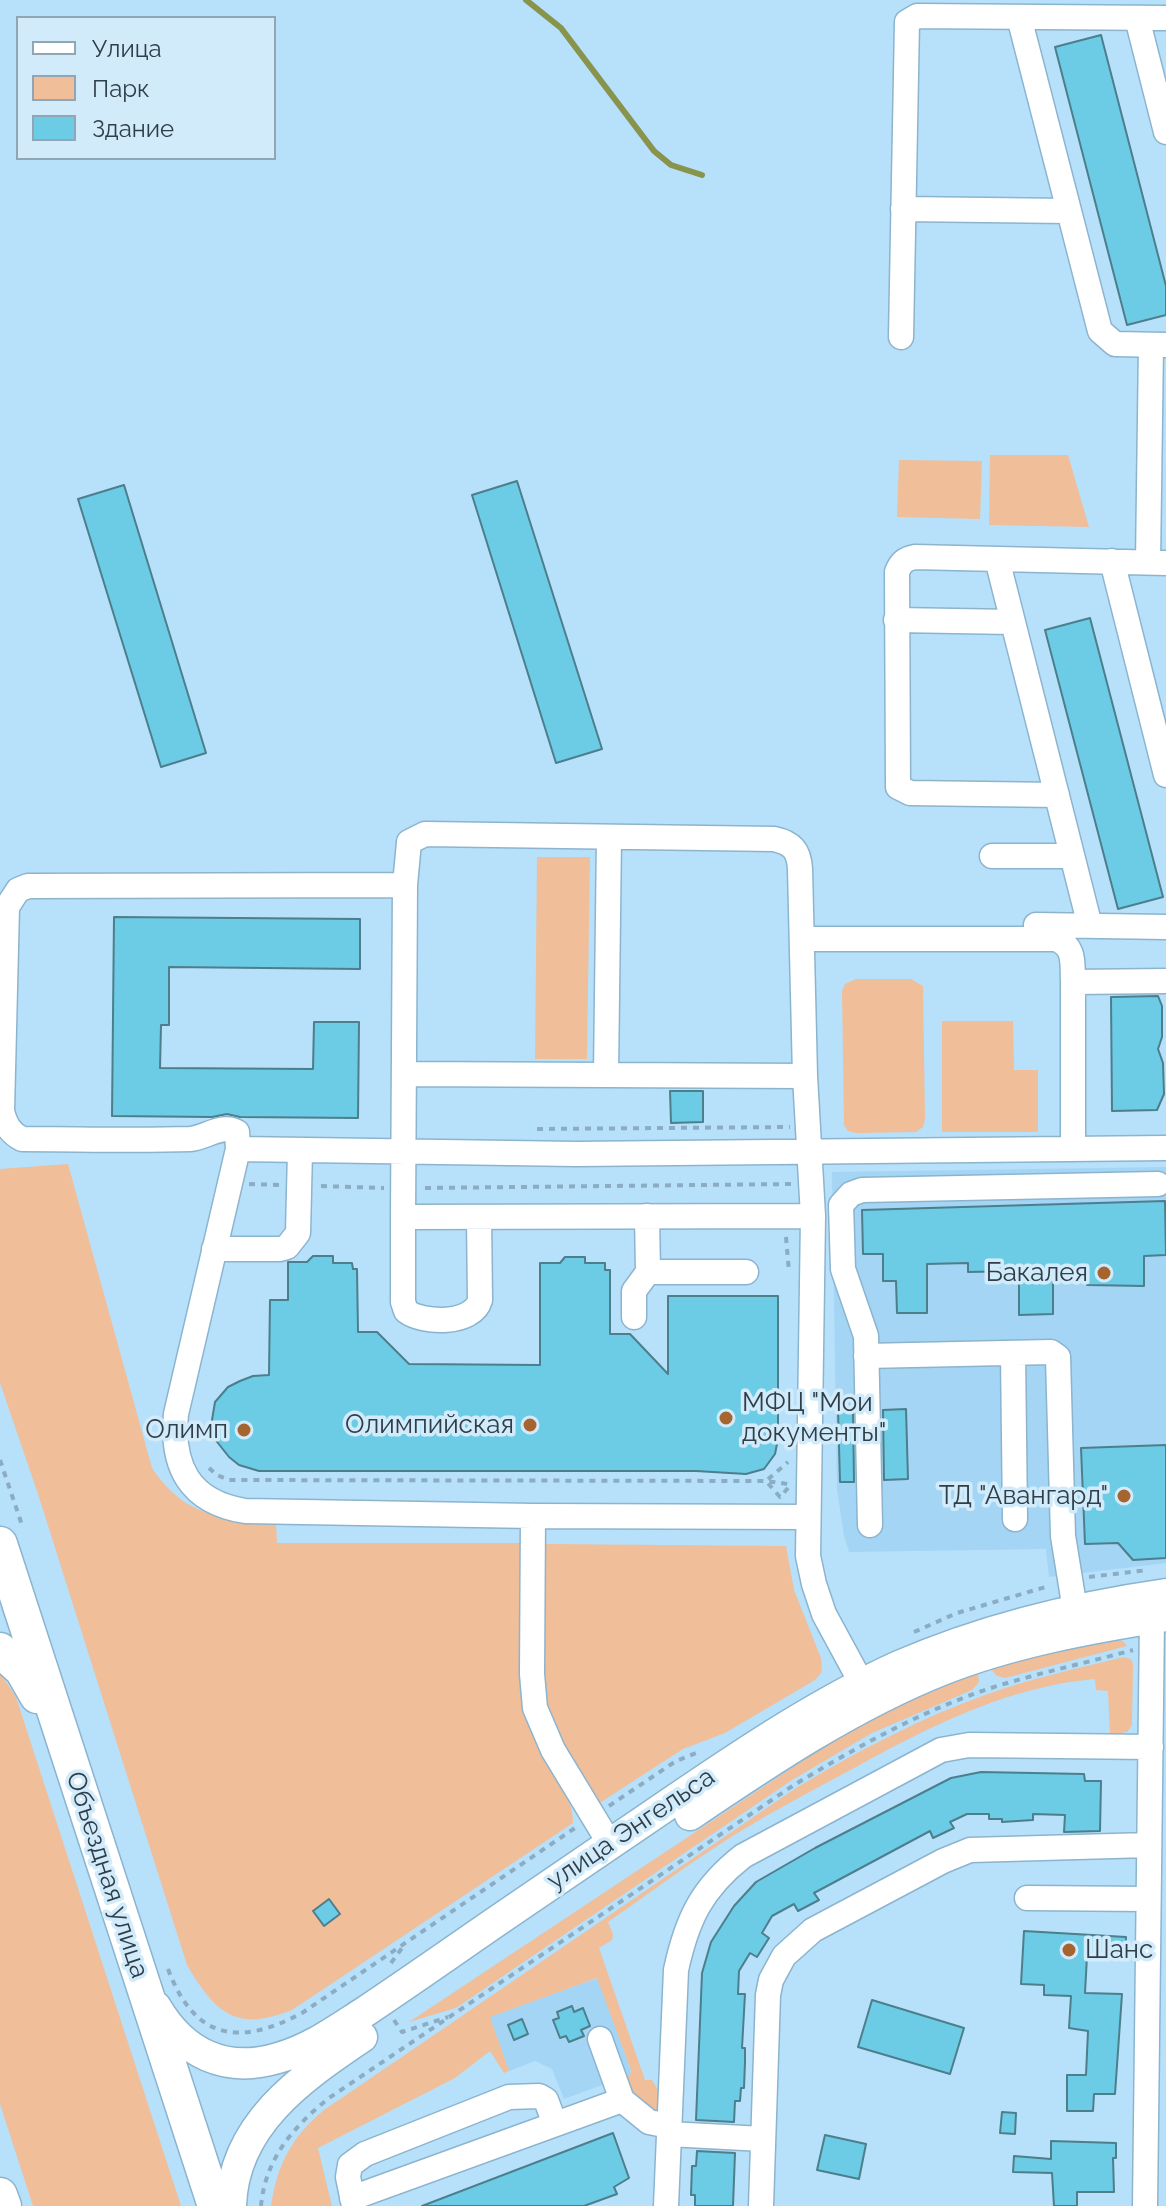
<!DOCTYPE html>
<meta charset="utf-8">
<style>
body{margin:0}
#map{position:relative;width:1166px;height:2206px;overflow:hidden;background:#b7e0fb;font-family:Raleway,sans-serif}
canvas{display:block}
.legend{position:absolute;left:16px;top:16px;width:260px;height:144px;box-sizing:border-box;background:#d2ebfb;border:2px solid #91a6b4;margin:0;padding:10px 14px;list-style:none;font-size:24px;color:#2f3f4a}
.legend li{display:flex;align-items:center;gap:16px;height:40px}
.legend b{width:40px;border:2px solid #91a6b4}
</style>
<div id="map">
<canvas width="1166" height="2206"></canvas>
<ul class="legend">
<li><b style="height:10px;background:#fff"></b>Улица</li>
<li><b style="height:22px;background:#f0be99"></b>Парк</li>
<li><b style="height:22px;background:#6ccce6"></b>Здание</li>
</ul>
</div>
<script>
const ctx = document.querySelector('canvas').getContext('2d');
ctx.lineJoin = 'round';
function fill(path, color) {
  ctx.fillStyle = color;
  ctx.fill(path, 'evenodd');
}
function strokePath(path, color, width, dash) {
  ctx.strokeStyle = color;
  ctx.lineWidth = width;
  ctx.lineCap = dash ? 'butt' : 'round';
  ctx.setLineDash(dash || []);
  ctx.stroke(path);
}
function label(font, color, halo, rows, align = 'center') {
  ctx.font = font + ' Raleway,sans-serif';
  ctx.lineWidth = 7;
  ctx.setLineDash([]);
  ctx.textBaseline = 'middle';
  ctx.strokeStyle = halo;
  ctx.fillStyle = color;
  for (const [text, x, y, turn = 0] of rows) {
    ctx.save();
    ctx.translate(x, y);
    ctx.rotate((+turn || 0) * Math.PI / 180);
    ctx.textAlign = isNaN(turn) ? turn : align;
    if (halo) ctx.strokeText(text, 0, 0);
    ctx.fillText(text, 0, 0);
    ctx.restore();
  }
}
fill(new Path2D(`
 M1166 1167V1563L1049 1577 1046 1549 849 1552 844 1536 837 1489 832 1172Z
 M598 1978 632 2074 564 2099 552 2069 535 2061 509 2071 489 2017Z`), '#a4d5f4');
fill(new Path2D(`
 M990 455H1068L1089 527 989 525Z
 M899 460 982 461 980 519 897 517Z
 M537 857H590L587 1059H535Z
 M856 979H911L923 986 925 1119 923 1127 916 1132 856 1133 848 1131 844 1125 842 991 845 984Z
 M942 1021H1013L1014 1070H1038V1132H942Z
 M68 1164 152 1468C186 1518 220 1518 276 1523L277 1543H522L520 1694C524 1713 530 1730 539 1748 551 1772 573 1795 573 1823L292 2010C236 2032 216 2014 187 1965L38 1494 0 1383V1169Z
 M544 1544 786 1546 794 1590 821 1658 822 1672 815 1680 725 1733 683 1749 598 1804 555 1732 544 1698Z
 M1114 1639 1123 1641 1127 1646 1005 1678 997 1676 991 1669 1048 1651Z
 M1124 1657 1131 1659 1133 1664 1132 1725 1127 1732 1110 1735 1108 1691 1096 1690 1095 1679C1010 1686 930 1726 856 1767 817 1788 777 1809 739 1832 694 1860 651 1892 608 1922L613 1934 612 1940 599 1948 645 2080H652L659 2092 658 2109 655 2111C637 2108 632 2092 625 2076L632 2073 597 1978 490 2017 509 2071 504 2073 490 2051 455 2078 318 2148 332 2206H271C277 2165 292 2136 324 2110L796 1788C858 1751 920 1718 988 1694 1032 1678 1079 1668 1124 1657Z
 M0 1673 16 1697 181 2206H33L0 2104Z
 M978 1673 979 1682 972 1690 872 1733 792 1780 456 2008 409 2022 828 1744 908 1701Z`), '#f0be99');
strokePath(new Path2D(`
 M526 0 561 28 654 151 671 165 702 175`), '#88944c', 6);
const building = new Path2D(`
 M1101 35 1166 286V315L1127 325 1055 47Z
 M517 481 602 749 556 763 472 495Z
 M124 485 206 753 161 767 78 499Z
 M1090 618 1163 897 1118 909 1045 630Z
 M114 917 360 919V969L169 967V1025H161L160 1068 313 1069 314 1022H359L358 1118 240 1117 227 1114 212 1117 112 1116Z
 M1158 996 1162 1006V1037L1158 1049 1163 1063 1164 1094 1157 1110 1112 1111 1111 997Z
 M670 1091H703V1122L671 1123Z
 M1165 1201 1166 1255 1144 1256V1286L1087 1285 1086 1269 1053 1270V1314L1019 1315V1271L968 1272V1263L927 1264V1313H897L896 1281H883V1254H863L862 1210Z
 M313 1256H333V1263H352L353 1269H357L358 1332H377L409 1364 540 1365V1263H560L565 1257H585V1263H605V1270H610V1334H630L668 1374V1296H778V1439L775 1454 764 1469 746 1474 696 1471H259L239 1465 229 1457 214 1438 211 1426 215 1402 228 1387 240 1381 253 1376 269 1375 270 1300H288V1262H307Z
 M906 1409 908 1479 884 1480 883 1410Z
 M838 1410H853L854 1482H840Z
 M1166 1445V1558L1133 1560 1118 1543 1085 1544 1081 1448Z
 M981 1772 1084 1774 1085 1781H1101L1100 1831 1064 1832 1065 1815 1033 1814V1820L1002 1822V1819H989V1814H967L950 1822 954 1828 933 1838 930 1831 814 1893 819 1900 798 1911 794 1904 772 1916 762 1933 769 1938 757 1957 750 1953 739 1971 738 1994H745L742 2048H745V2062L744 2088H741L740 2101H735L734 2122 696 2120 702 1973 711 1942 734 1906 756 1882 815 1848 951 1778Z
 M329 1899 340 1914 324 1926 313 1911Z
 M1024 1931 1126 1937 1125 1958 1087 1956 1085 1993 1122 1994 1115 2094H1094L1093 2111H1067V2075H1086L1088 2031 1069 2028 1071 1996 1044 1995V1985L1021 1984Z
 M872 2000 964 2028 950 2074 858 2047Z
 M572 2006 574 2012 583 2008 590 2026 581 2030 584 2036 569 2042 566 2036 560 2038 553 2020 559 2018 557 2012Z
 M522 2019 528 2034 514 2040 508 2025Z
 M1002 2112 1016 2113 1015 2134 1000 2133Z
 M613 2133 629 2178 614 2187 617 2194 584 2206H422Z
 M825 2135 866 2144 859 2179 817 2170Z
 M1051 2141 1116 2143V2158H1113L1114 2192H1077V2206H1054L1052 2173 1013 2172 1014 2156 1051 2159Z
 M697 2151 735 2153 733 2206H695V2195H691L692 2166H696Z`);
fill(building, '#6ccce6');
strokePath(building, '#4c7e8b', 2);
const minor = new Path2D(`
 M1019 17 1100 331 1115 344 1166 345
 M1137 18 1166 132
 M903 209 1068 211
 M901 337 907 22 917 16 1166 18
 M997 559 1090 926
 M1112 561 1166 775
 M1148 562 1151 345
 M896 620 1013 622
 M1057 795 910 793 898 787 897 572C901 562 905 559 915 557L1166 563
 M992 856H1072
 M405 885 28 886 18 890 7 907 2 1111C5 1124 10 1133 22 1139 78 1139 134 1141 190 1139 205 1138 223 1123 237 1132L238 1149 176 1414C171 1466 189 1502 245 1511L533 1516 808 1517
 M1036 925 1166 927
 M802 939H1056C1076 947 1072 964 1073 982
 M404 1074 805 1076
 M606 1075 609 837
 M1073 1148V982L1166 981
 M238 1149 576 1154 1166 1148
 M647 1216 648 1272H746
 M813 1216 403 1217 405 885 409 842 425 834 774 839C792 843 799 850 800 869L805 1076 813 1216 808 1556 814 1584 824 1614 862 1684
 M403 1217V1302L406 1311C423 1324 473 1325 480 1300L479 1217
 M214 1249H280L287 1247 298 1233 300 1151
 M634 1317V1291L648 1272
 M1013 1353 1015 1519
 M866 1356 1051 1352 1058 1357 1063 1536 1075 1610
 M533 1516 532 1674 535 1708 553 1750 610 1844
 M870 1525 866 1336 843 1269 841 1205 851 1194 862 1190 1158 1184
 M1027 1898 1147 1899
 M600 2039 622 2100
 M669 2134 763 2139
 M352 2198 622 2100 649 2122 669 2126
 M354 2206 348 2177 350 2165 365 2154 509 2097 539 2096 546 2100 555 2124
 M666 2206 676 1970C687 1919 702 1888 743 1856L941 1750 969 1745 1151 1747
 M761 2206 768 1995 771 1980 784 1956 813 1930 943 1861 970 1850 1149 1845
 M1145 2206 1152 1618`);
const major = new Path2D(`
 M690 1815C770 1761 852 1706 942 1670 1013 1642 1091 1628 1166 1616
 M156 2007C183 2053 225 2074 278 2058 310 2049 335 2031 363 2013 408 1983 452 1952 497 1921 557 1880 617 1839 676 1799 748 1750 820 1702 899 1666 984 1629 1075 1607 1166 1594
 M231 2206C233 2125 301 2078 362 2037`);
const highway = new Path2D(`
 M0 1544 215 2206
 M0 1650 22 1670 37 1696
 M0 2195 4 2206`);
strokePath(minor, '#8cb4ce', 27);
strokePath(major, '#8cb4ce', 33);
strokePath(highway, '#8cb4ce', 37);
strokePath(new Path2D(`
 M537 1129 790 1127
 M249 1184 280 1185
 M321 1186 384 1188
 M425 1188 792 1184
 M786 1237 789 1272
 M0 1460 23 1528
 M209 1468 217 1475 229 1480 766 1481 788 1484
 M788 1488 780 1497 766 1481 788 1462
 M1089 1577 1148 1570
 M914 1632 957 1613 1049 1586
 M609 1806 676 1761 701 1751
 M391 1963 402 1948
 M168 1969C195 2041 240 2046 302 2013L575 1828
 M394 2020 402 2032 448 2017
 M261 2206C265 2159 294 2126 329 2098L794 1785C857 1747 921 1711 991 1688 1038 1673 1086 1663 1133 1650`), '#8bacc2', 4, [6, 6]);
strokePath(minor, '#fff', 24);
strokePath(major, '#fff', 30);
strokePath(highway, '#fff', 34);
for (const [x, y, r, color] of [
 [1104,1273,8,"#a6652f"],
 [726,1418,8,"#a6652f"],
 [530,1425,8,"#a6652f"],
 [244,1430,8,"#a6652f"],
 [1124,1496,8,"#a6652f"],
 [1069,1950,8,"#a6652f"]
]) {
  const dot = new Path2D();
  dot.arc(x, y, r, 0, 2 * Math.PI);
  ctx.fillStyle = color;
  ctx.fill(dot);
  strokePath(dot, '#d2ebfb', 3);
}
label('26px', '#2f3f4a', '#d2ebfb', [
 ["Бакалея",1088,1273],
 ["МФЦ \"Мои",742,1403,"left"],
 ["документы\"",742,1433,"left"],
 ["Олимпийская",514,1425],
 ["Олимп",228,1430],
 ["ТД \"Авангард\"",1108,1496],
 ["Шанс",1085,1950,"left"]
], 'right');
label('26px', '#2f3f4a', '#d2ebfb', [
 ["улица Энгельса",631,1829,-34],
 ["Объездная улица",107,1875,72]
]);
</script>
